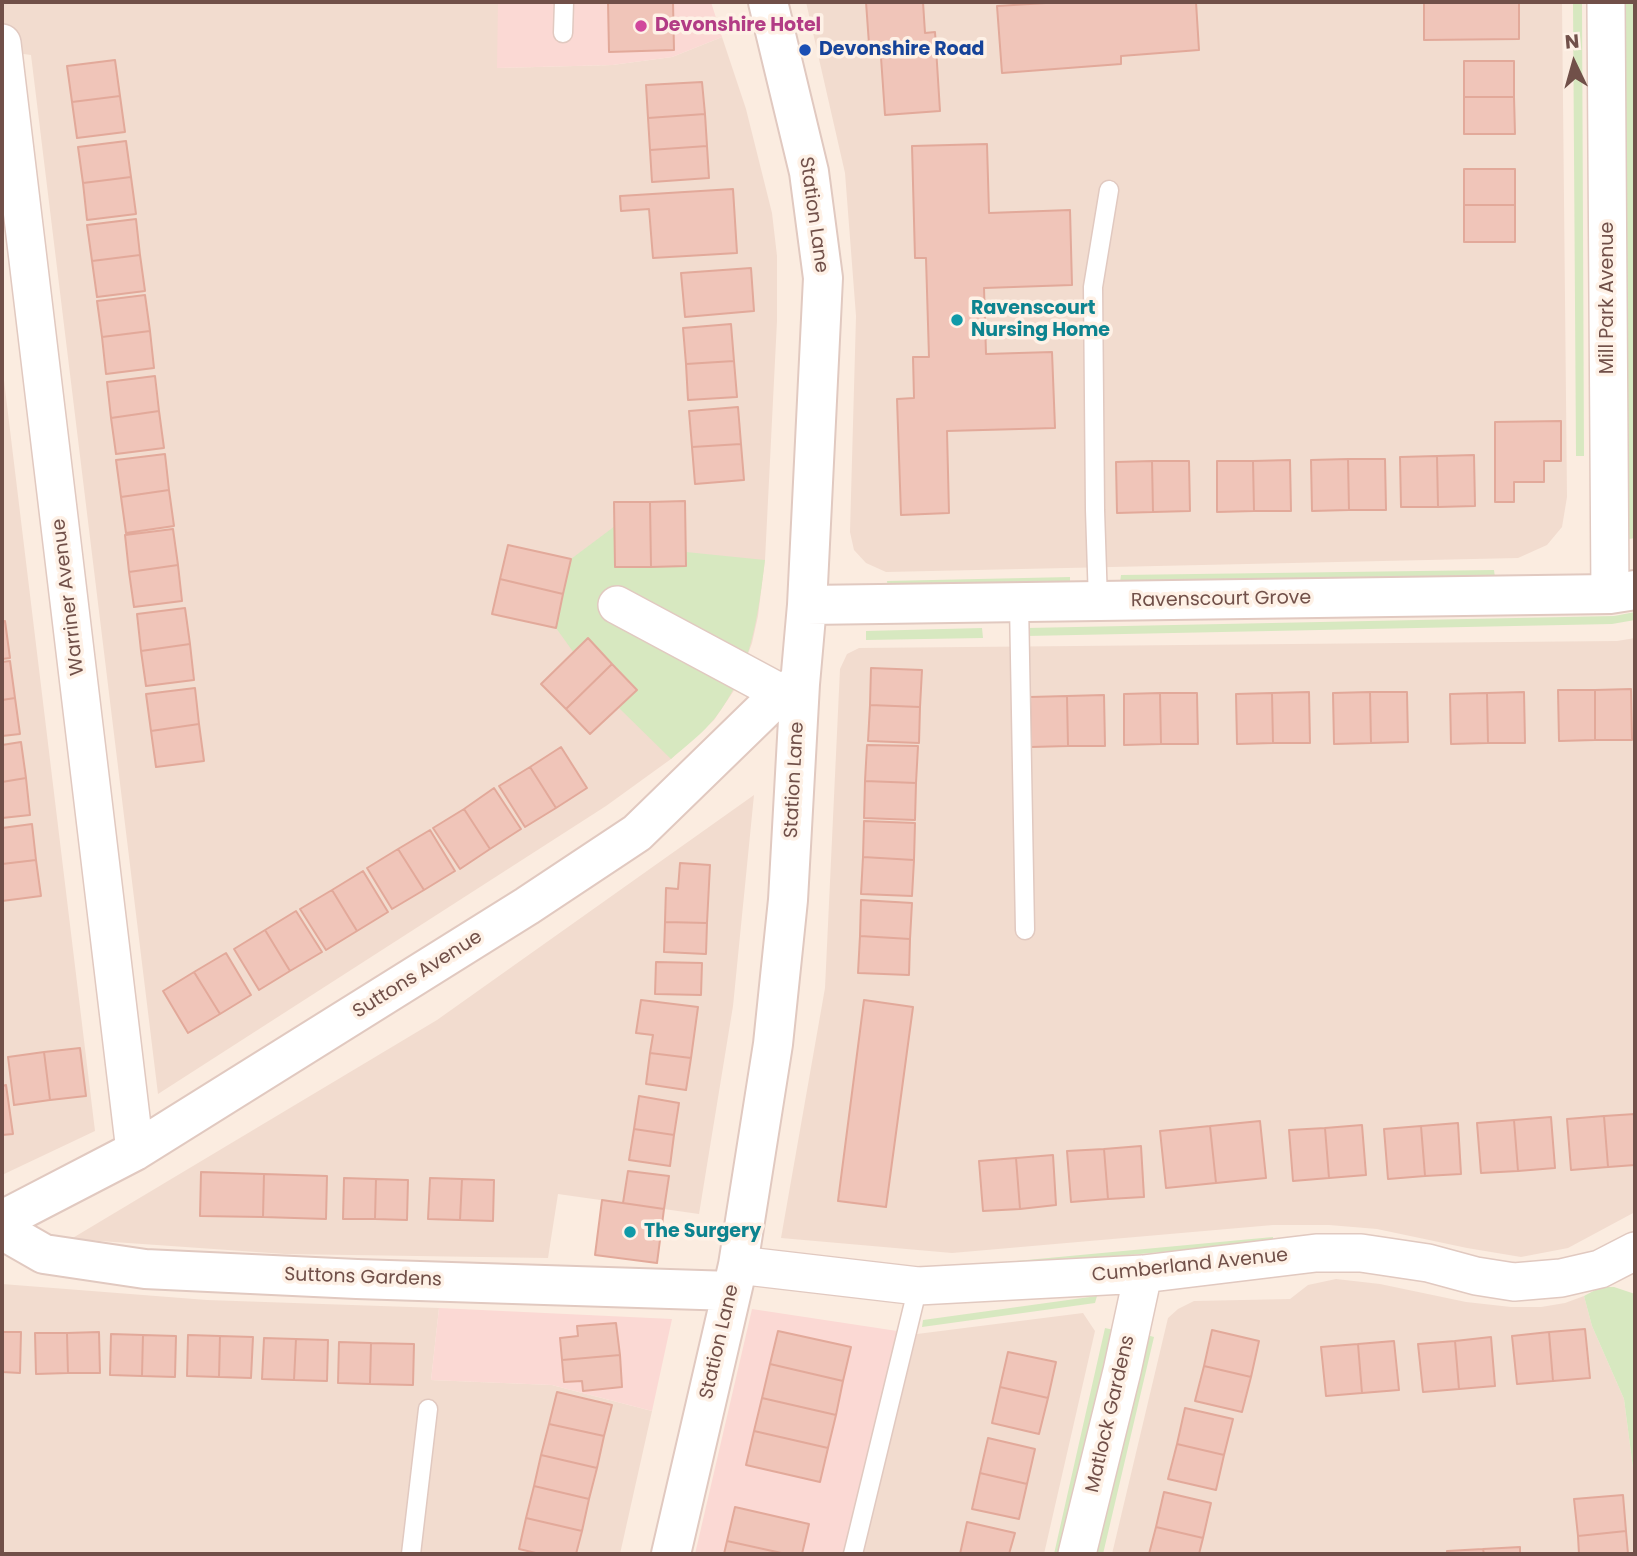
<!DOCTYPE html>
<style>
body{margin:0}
#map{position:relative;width:1637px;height:1556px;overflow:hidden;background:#fbece0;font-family:Poppins,sans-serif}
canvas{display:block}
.frame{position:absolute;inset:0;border:4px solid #715049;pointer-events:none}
.north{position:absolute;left:1539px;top:28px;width:70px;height:70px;-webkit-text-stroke:5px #fef1e6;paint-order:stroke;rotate:355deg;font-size:19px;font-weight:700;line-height:28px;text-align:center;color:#715049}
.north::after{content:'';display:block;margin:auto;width:24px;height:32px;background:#715049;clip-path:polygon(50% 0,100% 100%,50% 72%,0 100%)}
</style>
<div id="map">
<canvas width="1637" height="1556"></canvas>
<div class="frame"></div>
<div class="north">N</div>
</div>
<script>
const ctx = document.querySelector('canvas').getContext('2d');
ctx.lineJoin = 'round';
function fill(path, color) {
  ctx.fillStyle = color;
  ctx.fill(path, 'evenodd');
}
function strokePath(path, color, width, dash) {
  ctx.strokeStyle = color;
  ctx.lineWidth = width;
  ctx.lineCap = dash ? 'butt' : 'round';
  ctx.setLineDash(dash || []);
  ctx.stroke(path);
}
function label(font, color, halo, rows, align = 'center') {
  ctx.font = font + ' Poppins,sans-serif';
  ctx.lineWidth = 7;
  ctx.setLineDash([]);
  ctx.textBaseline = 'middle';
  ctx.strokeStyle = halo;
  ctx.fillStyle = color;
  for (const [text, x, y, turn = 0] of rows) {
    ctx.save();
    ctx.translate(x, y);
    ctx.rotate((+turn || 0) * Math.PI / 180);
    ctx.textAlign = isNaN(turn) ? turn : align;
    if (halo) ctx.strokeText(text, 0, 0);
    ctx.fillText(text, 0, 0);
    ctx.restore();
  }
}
fill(new Path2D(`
 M2 2H498V68L612 65 672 57 722 37 746 109 772 213 777 256V321L765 560 758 616 752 643 735 689 714 720 671 759 606 806 158 1094 31 55 2 51Z
 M806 2H1562L1567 497 1562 527 1547 545 1518 558 886 572 866 563 854 550 850 532 856 316 845 173Z
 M2 364 95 1131 2 1175Z
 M1635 638V1212L1568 1248 1521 1257 1467 1248 1377 1229 1329 1225H1273L952 1253 781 1238 825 988 840 669 847 654 859 648 1617 641Z
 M754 795 733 1006 699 1214 558 1194 548 1258 285 1254 71 1239 437 1020Z
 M1336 1279 1380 1284 1466 1302 1511 1307H1541L1565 1303 1584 1296 1592 1326 1624 1399 1635 1483V1554H1112L1168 1318 1178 1309 1194 1301 1290 1299 1308 1285Z
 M2 1284 207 1300 439 1308 431 1380 552 1385 652 1411 620 1554H2Z
 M1083 1313 1095 1331 1044 1554H862L917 1334Z`), '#f2dccf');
fill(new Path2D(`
 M498 2H711L722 37 672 57 612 65 497 68Z
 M439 1308 672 1319 652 1411 552 1385 431 1380Z
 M752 1309 917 1334 862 1554H695Z`), '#fbd9d4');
fill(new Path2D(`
 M1573 2H1582L1584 456H1576Z
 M1625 2H1634L1635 538 1629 539Z
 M615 526 616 567 685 566 686 552 765 560C758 616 751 672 715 718 703 733 686 746 671 759L619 708 637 689 589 639 574 653 556 628 571 559Z
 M1494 570 1495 578 1120 583 1121 575Z
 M1070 577V585L888 590 887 581Z
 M1635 612V620L1612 624 1027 636V628L1614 616Z
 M982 628 983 638 866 640V631Z
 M1273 1237V1242L952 1271V1267Z
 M1601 1287H1614L1635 1294V1467L1633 1468 1624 1399 1592 1326 1584 1296Z
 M1097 1296 1095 1303 922 1327 923 1320Z
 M1105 1328 1114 1330 1063 1554H1054Z
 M1147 1335 1154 1337 1103 1554H1096Z`), '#d7e8c0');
const building = new Path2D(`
 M608 2H673L674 50 609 52Z
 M866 2H923L925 33 935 32 940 111 885 115 880 43 869 44Z
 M1062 2H1196L1199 50 1121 56V64L1002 73 997 6Z
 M1424 2H1519V39L1424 40Z
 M115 60 120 96 72 102 67 66Z
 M1464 61H1514V97H1464Z
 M702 82 705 114 648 118 646 85Z
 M120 96 125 132 77 138 72 102Z
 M1464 97H1514L1515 134H1464Z
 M705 114 707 146 650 150 648 118Z
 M126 141 131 177 83 183 78 147Z
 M987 144 989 213 1070 210 1072 285 984 288 986 354 1052 352 1055 428 947 431 949 513 901 515 897 399 914 398 913 357H929L926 258H915L912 146Z
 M707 146 709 178 652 182 650 150Z
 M1464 169H1515V205H1464Z
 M131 177 136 214 87 220 83 183Z
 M733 189 737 253 653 258 649 209 621 211 620 196Z
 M1464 205H1515V242H1464Z
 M136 219 140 255 92 261 87 225Z
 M140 255 145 291 97 297 92 261Z
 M751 268 754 311 685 317 681 273Z
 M145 295 150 331 102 337 97 301Z
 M731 324 734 361 686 364 683 328Z
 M150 331 154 368 106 374 102 337Z
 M734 361 737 397 688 400 686 364Z
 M155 376 159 411 111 418 107 382Z
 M738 407 741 444 692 447 689 411Z
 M159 411 164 448 116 454 111 418Z
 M1561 421V461H1544V482H1514V502H1495V422Z
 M741 444 744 480 695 484 692 447Z
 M165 454 169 490 121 497 116 460Z
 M1474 455 1475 506 1438 507 1437 456Z
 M1437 456 1438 507H1401L1400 457Z
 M1348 459 1349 510 1312 511 1311 460Z
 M1348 459H1385L1386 510H1349Z
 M1290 460 1291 511H1254L1253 461Z
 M1152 461 1153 512 1117 513 1116 462Z
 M1152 461H1189L1190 511 1153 512Z
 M1217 461H1253L1254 511 1217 512Z
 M169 490 174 526 126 533 121 497Z
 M685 501 686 566 651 567 650 502Z
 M614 502H650L651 567H615Z
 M173 529 178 565 129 572 125 535Z
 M508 545 571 559 563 594 500 579Z
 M178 565 182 601 134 607 129 572Z
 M500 579 563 594 556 628 492 614Z
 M185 608 190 644 141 651 137 614Z
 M5 621 10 658 2 659V622Z
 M588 638 612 664 566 709 541 684Z
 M190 644 194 680 146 686 141 651Z
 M10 661 15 698 2 700V662Z
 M612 664 637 690 590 734 566 709Z
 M871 668 922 670 920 707 870 705Z
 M195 688 199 724 151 731 146 694Z
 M1631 689 1632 740H1595V690Z
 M1558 690H1595V740L1559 741Z
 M1309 692 1310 743H1273L1272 693Z
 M1370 692H1407L1408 742 1371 743Z
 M1370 692 1371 743 1334 744 1333 693Z
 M1524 692 1525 743H1488L1487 693Z
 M1160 693H1197L1198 744H1161Z
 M1160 693 1161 744 1124 745V694Z
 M1272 693 1273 743 1237 744 1236 694Z
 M1487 693 1488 743 1451 744 1450 694Z
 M1104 695 1105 746H1068L1067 696Z
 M1067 696 1068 746 1031 747 1030 697Z
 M15 698 20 734 2 736V700Z
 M870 705 920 707 919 743 868 741Z
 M199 724 204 761 156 767 151 731Z
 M21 742 26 778 2 782V745Z
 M867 745 918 746 916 783 865 781Z
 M561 747 587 788 556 808 530 767Z
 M530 767 556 808 525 827 499 786Z
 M26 778 30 815 2 818V782Z
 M865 781 916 783 915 820 864 818Z
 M494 788 521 829 490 849 464 809Z
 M464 809 490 849 460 869 433 828Z
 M864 821 915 823 914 860 863 857Z
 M32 824 36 860 2 864V828Z
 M430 830 455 871 424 890 398 849Z
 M398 849 424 890 392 909 367 868Z
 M863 857 914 860 912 896 861 894Z
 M36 860 41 896 2 901V864Z
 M680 863 710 865 707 923 665 922 666 888 678 889Z
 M363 871 388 912 357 931 332 890Z
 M332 890 357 931 326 950 300 909Z
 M861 900 912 903 910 939 860 936Z
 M296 911 322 952 290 971 265 930Z
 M665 922 707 923 706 954 664 952Z
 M265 930 290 971 259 990 234 949Z
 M860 936 910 939 909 975 858 973Z
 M226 953 251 995 220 1014 194 972Z
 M656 962 702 963 701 995 655 994Z
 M194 972 220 1014 188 1033 163 991Z
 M641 1000 698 1007 691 1058 650 1053 653 1035 636 1033Z
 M864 1000 913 1007 886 1207 838 1201Z
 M80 1048 86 1096 50 1100 44 1052Z
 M44 1052 50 1100 14 1105 8 1057Z
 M650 1053 691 1058 686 1090 646 1084Z
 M6 1085 13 1134 2 1135V1086Z
 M639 1096 679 1103 674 1135 634 1129Z
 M1635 1114V1165L1608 1167 1604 1116Z
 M1604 1116 1608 1167 1571 1170 1567 1119Z
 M1551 1117 1555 1168 1518 1171 1514 1120Z
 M1514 1120 1518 1171 1481 1173 1477 1123Z
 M1260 1121 1266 1178 1216 1183 1210 1126Z
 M1458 1123 1461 1174 1425 1176 1421 1126Z
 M1362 1125 1366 1175 1329 1178 1325 1128Z
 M1210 1126 1216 1183 1166 1188 1160 1131Z
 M1421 1126 1425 1176 1388 1179 1384 1129Z
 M1325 1128 1329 1178 1293 1181 1289 1130Z
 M634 1129 674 1135 670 1166 629 1160Z
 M1141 1146 1144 1197 1108 1199 1104 1149Z
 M1104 1149 1108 1199 1071 1202 1067 1151Z
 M1053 1155 1056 1205 1020 1209 1016 1158Z
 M1016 1158 1020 1209 983 1211 979 1161Z
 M628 1171 669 1176 664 1209 623 1203Z
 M201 1172 264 1174 263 1217 200 1216Z
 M264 1174 327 1176 326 1219 263 1217Z
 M344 1178 376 1179 375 1219H343Z
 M430 1178 462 1179 460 1220 428 1219Z
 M376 1179 408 1180 407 1220 375 1219Z
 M462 1179 494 1180 493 1221 460 1220Z
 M602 1200 664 1209 657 1263 595 1255Z
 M616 1323 620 1355 562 1360 560 1338 578 1336 577 1326Z
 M1585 1329 1590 1378 1553 1381 1549 1332Z
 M1212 1330 1259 1341 1251 1377 1204 1366Z
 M778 1331 851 1347 843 1381 770 1364Z
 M2 1332H21L20 1373 2 1372Z
 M99 1332 100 1373H68L67 1333Z
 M1549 1332 1553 1381 1517 1384 1512 1336Z
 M35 1333H67L68 1373 36 1374Z
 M111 1334 143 1335 142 1376 110 1375Z
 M143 1335 176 1336 175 1377 142 1376Z
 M188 1335 220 1336 219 1377 187 1376Z
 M220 1336 253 1337 251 1378 219 1377Z
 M1491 1337 1495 1386 1459 1389 1455 1341Z
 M264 1338 296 1339 294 1380 262 1379Z
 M296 1339 328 1340 327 1381 294 1380Z
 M1394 1341 1399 1390 1362 1393 1358 1344Z
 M1455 1341 1459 1389 1423 1392 1418 1344Z
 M339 1342 371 1343 370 1384 338 1383Z
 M371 1343 414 1344 413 1385 370 1384Z
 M1358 1344 1362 1393 1326 1396 1321 1347Z
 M1008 1352 1056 1362 1048 1398 1000 1387Z
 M620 1355 622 1387 583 1391 582 1381 564 1382 562 1360Z
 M770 1364 843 1381 836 1415 762 1398Z
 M1204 1366 1251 1377 1242 1412 1195 1401Z
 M1000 1387 1048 1398 1039 1434 992 1423Z
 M557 1392 612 1405 604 1436 549 1424Z
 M762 1398 836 1415 828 1448 754 1431Z
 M1185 1408 1233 1419 1224 1455 1177 1444Z
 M549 1424 604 1436 597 1468 541 1455Z
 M754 1431 828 1448 820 1482 746 1465Z
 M988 1438 1035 1449 1027 1484 980 1473Z
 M1177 1444 1224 1455 1216 1490 1168 1479Z
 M541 1455 597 1468 589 1499 534 1486Z
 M980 1473 1027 1484 1019 1519 972 1509Z
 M534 1486 589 1499 582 1531 526 1518Z
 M1164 1492 1211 1503 1203 1538 1156 1527Z
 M1623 1495 1626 1531 1578 1536 1574 1499Z
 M735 1507 809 1524 802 1554H786L727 1541Z
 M526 1518 582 1531 576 1554H540L519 1549Z
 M967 1522 1015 1533 1009 1554H960Z
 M1156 1527 1203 1538 1199 1554H1149Z
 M1626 1531 1628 1554H1579L1578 1536Z
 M727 1541 786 1554H724Z
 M1520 1547V1554H1484L1483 1549Z
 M1483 1549 1484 1554H1447V1551Z`);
fill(building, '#f0c5b9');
strokePath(building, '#e2a99a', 2);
const service = new Path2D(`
 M563 33 564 2
 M1098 602 1095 510 1093 287 1109 190
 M1019 603 1025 930
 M411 1554 428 1409
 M853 1554 918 1286`);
const minor = new Path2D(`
 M1606 2 1610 594
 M2 43 135 1151
 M617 605 781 693
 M738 1265 918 1286 1143 1274 1316 1253H1361L1428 1263 1476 1276 1514 1282 1561 1278 1600 1269 1635 1251
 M1077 1554 1122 1371 1143 1274`);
const tertiary = new Path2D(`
 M807 605 1610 594 1635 590
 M2 1220 135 1151 527 906 637 833 781 693 800 684
 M2 1230 44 1254 145 1269 357 1279 732 1291
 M671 1554 738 1265 773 1044 788 900 800 684 807 605 823 278 809 172 768 2`);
strokePath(service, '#e1c9c0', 21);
strokePath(minor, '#e1c9c0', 40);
strokePath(tertiary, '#e1c9c0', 42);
strokePath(service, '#fff', 18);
strokePath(minor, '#fff', 37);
strokePath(tertiary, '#fff', 38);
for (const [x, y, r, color] of [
 [641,26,7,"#d1479c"],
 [805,50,7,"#1a4fb4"],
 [957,320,7,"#0f9aa8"],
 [630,1232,7,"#0f9aa8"]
]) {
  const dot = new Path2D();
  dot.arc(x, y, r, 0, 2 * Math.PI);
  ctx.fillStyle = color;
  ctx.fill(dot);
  strokePath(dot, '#fef1e6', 2.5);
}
label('bold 19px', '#b23c85', '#fef1e6', [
 ["Devonshire Hotel",655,26]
], 'left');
label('bold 19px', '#164399', '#fef1e6', [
 ["Devonshire Road",819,50]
], 'left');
label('19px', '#715049', '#fef1e6', [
 ["Station Lane",813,215,82],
 ["Mill Park Avenue",1608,298,-90],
 ["Warriner Avenue",69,597,-97],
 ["Ravenscourt Grove",1221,600,-1],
 ["Station Lane",795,780,-87],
 ["Suttons Avenue",418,975,-32],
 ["Cumberland Avenue",1190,1266,-6],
 ["Suttons Gardens",363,1278,2],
 ["Station Lane",720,1342,-77],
 ["Matlock Gardens",1111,1414,-77]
]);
label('bold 19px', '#0d838f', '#fef1e6', [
 ["Ravenscourt",971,309],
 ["Nursing Home",971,331],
 ["The Surgery",644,1232]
], 'left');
</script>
